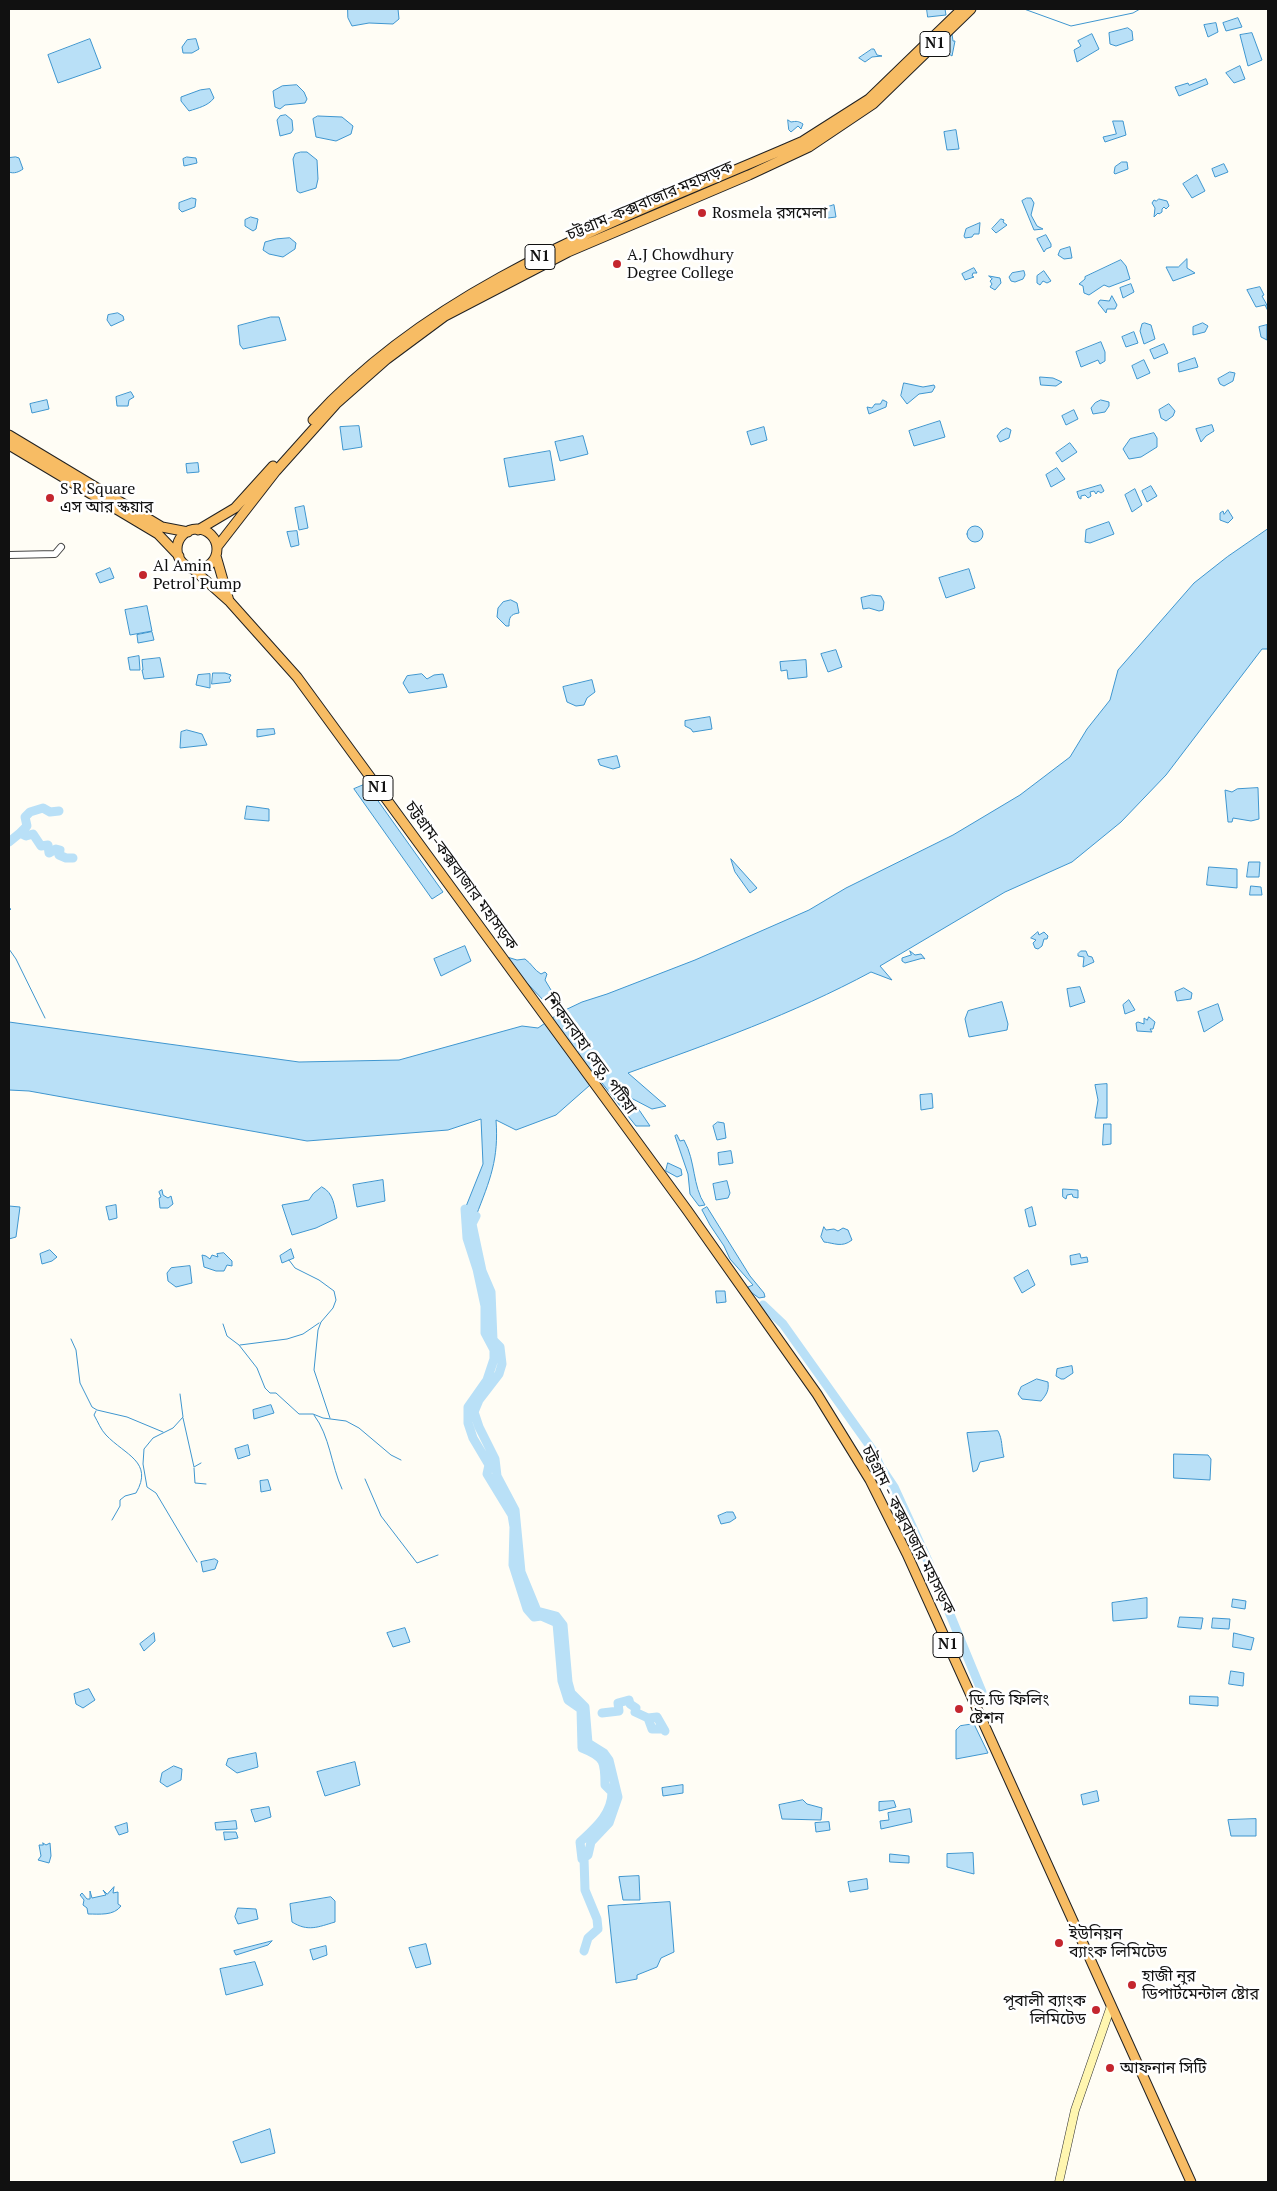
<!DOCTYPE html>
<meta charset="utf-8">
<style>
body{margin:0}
#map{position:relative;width:1277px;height:2191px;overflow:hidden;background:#fffdf5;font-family:"PT Serif",serif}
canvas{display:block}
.frame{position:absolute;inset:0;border:10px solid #111;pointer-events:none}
</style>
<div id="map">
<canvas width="1277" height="2191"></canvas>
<div class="frame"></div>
</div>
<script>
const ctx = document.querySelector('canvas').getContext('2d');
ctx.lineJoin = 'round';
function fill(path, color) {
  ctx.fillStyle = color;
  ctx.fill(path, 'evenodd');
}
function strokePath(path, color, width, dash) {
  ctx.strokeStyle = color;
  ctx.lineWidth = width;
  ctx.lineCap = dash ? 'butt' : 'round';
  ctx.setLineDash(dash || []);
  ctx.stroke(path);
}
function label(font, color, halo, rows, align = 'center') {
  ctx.font = font + ' "PT Serif","Noto Sans Bengali",serif';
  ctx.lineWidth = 5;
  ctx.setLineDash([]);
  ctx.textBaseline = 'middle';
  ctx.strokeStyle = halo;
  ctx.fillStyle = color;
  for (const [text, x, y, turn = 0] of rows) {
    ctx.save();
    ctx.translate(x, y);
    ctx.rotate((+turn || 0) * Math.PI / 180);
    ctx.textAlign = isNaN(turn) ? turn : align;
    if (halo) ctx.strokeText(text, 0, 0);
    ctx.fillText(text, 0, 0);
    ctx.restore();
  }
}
const water = new Path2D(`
 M348 9H398L399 19 393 24 369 23 352 26 348 18Z
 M927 9H945L946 15 928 17Z
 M1238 18 1242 27 1226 31 1223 23Z
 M1216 23 1218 32 1208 37 1204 25Z
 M1128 28 1132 31 1133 40 1116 46 1110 44 1109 33Z
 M1252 33 1262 60 1248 66 1240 35Z
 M952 34 953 41H955L952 56 949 54 946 56 948 43H944L943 41Z
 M1092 34 1099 49 1077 62 1074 50 1081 46 1078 41Z
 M90 39 101 68 58 83 48 55Z
 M196 39 199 49 192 53H183L182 47 187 40Z
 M872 49H874L877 55 882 56 872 57 865 62 859 58Z
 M1240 66 1245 79 1234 83 1226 73Z
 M1206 79 1208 84 1179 96 1175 87 1188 83 1189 85Z
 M297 85 304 92 307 99 305 103 285 105 280 109 275 107 273 91 282 86Z
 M210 89 214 98C208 106 198 108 189 111L181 101V97L200 90Z
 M286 115 292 120 293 130 291 133 280 136 277 120 280 116Z
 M318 116 342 117 353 126 351 134 336 141 316 137 313 119Z
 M788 120 791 122C797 121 798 121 803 124L801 129 798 126 791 132 789 130Z
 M1113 121H1123L1126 135 1105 142 1103 137 1116 134Z
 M956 130 959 149 947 150 944 132Z
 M301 152H307L317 160 318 179 316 188 300 193 297 191 293 159 295 154Z
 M16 157 19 158 23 169C19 172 14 174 9 172V158Z
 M187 157 196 158 197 163 184 166 183 159Z
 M1122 162H1127L1128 169 1115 174 1114 173 1115 167Z
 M1224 164 1228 172 1215 177 1212 169Z
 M1197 175 1205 191 1192 198 1183 184Z
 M192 198 196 199 195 207 182 212 179 209V203Z
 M1027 198H1031L1034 203 1031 215 1037 226 1043 229 1034 230 1022 201Z
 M1159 199 1167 201 1169 206 1166 209 1164 207 1162 209V212L1159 214 1158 213 1154 217 1155 208 1152 203 1154 200 1156 201Z
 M834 205 836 217 828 218 825 208Z
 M251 217 258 219 256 229 253 231 245 226V220Z
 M1001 219 1004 220 1003 222 1007 225 996 233 992 229Z
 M980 223 979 234H974L972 237 965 238 964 236 966 229Z
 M1046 235 1051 244V247L1046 249 1044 252 1037 239Z
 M290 238 296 243 295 249 283 257 269 254 263 250 265 242 276 239Z
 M1070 247 1072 258 1064 259 1058 255 1060 250Z
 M1187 259V268L1195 273 1173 281 1166 267H1178Z
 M1121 260 1126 266 1130 279 1109 287 1104 285 1089 295 1084 293 1083 286 1079 284 1085 279V277Z
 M974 268 977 273H973L972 276 974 277 965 280 962 274Z
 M1024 271 1025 275 1023 279 1015 282 1011 281 1009 277 1012 273Z
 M1044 271 1051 281 1047 283 1043 281 1040 285 1037 283V276Z
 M989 276 1000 278 1001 283 995 290 990 287 992 284 990 281 992 279Z
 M1131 284 1134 292 1123 298 1120 288Z
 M1260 287 1264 295 1262 296C1265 302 1268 305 1268 311L1265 305 1256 307 1247 290Z
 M1112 296 1117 305 1115 309H1107L1106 313 1098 303 1100 300 1109 301Z
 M118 313 123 316 124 320 111 326 107 320 108 315Z
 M271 317H279L286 340 243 349 240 345 238 326Z
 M1145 323 1151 325 1155 339 1144 344 1140 331 1142 324Z
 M1203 323 1208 326 1205 332 1193 335V327Z
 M1267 325V340L1261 337 1259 327Z
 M1134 332 1138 343 1126 347 1122 337Z
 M1101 342 1105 352V361L1100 364 1098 360 1081 367 1076 352Z
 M1164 344 1168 353 1154 359 1150 350Z
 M1195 358 1198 367 1179 372 1178 364Z
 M1144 360 1150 373 1137 379 1132 366Z
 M1230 372 1235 373 1233 381 1224 386 1220 384 1218 379Z
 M1040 377 1053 378 1062 382 1056 386 1041 385Z
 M904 383 923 387 934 385 935 387 932 392 919 394 907 404 901 396Z
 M131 392 134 397 129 400 128 406H117L116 397Z
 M47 400 49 409 32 413 30 404Z
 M883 400 887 402 886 407 869 414 867 407 872 408 875 404H880Z
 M1101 400 1109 402V406L1105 412 1093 414 1091 408 1095 403Z
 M1169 404 1175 411 1173 416 1166 421 1161 418 1159 410Z
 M1074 410 1078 419 1066 425 1062 416Z
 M940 421 945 437 914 446 909 431Z
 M1212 425 1214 431 1206 436 1201 442 1196 429Z
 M359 426 362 447 343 450 340 427Z
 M764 427 767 440 751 445 747 432Z
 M1007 428 1011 430 1009 438 1000 442 997 436 1001 431Z
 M1154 433 1157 438V447L1141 457 1129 459 1123 449 1130 439Z
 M583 436 588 454 560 461 555 442Z
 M1070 443 1077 452 1062 462 1056 453Z
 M550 451 555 480 509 487 504 459Z
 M198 463 199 472 187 473 186 464Z
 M1057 468 1065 479 1051 487 1046 475Z
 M1101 485 1104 491 1101 493 1098 491 1096 494 1094 491 1090 492 1091 496 1088 498 1085 495 1081 496V499L1079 498 1077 492Z
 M1151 486 1157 496 1147 502 1142 491Z
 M1135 489 1142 505 1132 512 1125 495Z
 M304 506 308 528 299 530 295 508Z
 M1228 510 1233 518 1228 523 1220 520V513L1223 511 1224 514Z
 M1109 522 1114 534 1090 543 1085 542 1086 530Z
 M967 534a8 8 0 1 1 16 0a8 8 0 1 1-16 0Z
 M1268 529V649H1262L1166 775 1121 822 1072 862 1005 892 880 966 892 980 871 972C793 1014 711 1043 628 1073L666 1106 652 1109 631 1098 650 1126H636L598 1078 556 1115 516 1130 496 1120C499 1159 490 1180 476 1216L465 1209 483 1164 481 1119 448 1130 307 1141 29 1091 9 1090V1022L299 1062 399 1060 522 1026 538 1028 561 1012 582 1002 607 994 695 960 809 910 846 888 953 835 1020 795 1070 757 1087 729 1110 700 1118 670 1194 583 1227 557Z
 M297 531 299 545 291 547 287 532Z
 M110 568 114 578 100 583 96 574Z
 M969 569 975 588 946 598 939 578Z
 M872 595 881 596 884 602 883 610 879 611 869 608 863 609 861 598Z
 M511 600 517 603 519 613C510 614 509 618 509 626H506L497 617 498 608 503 602Z
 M147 606 152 631 130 635 125 610Z
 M152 632 154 640 138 643 137 635Z
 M836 650 842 667 828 672 821 654Z
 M139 656 140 670H130L128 658Z
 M160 658 164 677 144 679 142 670H143L142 660Z
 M806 660 807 677 788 679 787 670 781 671 780 662Z
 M213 673H225L231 675 229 678 231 680 230 682 212 684Z
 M210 674V688L196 685 198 675Z
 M422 674 427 679 434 675 443 674 447 687 409 693 403 683 407 676Z
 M592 680 595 692 587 698 584 705 576 706 567 702 563 687Z
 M710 717 712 729 693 732 691 729 685 726V721Z
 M274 729 275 734 257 737V730Z
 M187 730 202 734 207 745 180 748 181 732Z
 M617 756 620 767 613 769 600 765 598 760Z
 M366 784 443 892 432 899 354 789Z
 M1258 788 1259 819 1251 821 1233 818 1232 822H1228L1225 790 1232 792 1237 789Z
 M247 806 269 809V821L245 819Z
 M731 859 757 888 750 893 735 872Z
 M1249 862H1260L1259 877H1247Z
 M1209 867 1237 869V888L1207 885Z
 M1251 886 1261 887 1262 895H1250Z
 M1038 932 1039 935 1044 932 1048 936 1047 939H1044L1042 946 1038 949 1035 948 1033 943 1036 940 1031 938Z
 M465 946 471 961 441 976 434 959Z
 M910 951 915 955 921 954 925 959 923 958 905 963 902 961V958L911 955Z
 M1081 951H1086L1088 956 1092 957 1094 962 1083 967 1084 957 1078 956V954Z
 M507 957 517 960 525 959C532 964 534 970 541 974L545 972 547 974 545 980 554 995 544 1001 509 964Z
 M1080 987 1085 1002 1070 1007 1067 989Z
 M1184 988 1192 993 1191 999 1177 1001 1175 992Z
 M1129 1000 1135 1010 1125 1014 1123 1005Z
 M1002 1002 1008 1024 1007 1030 969 1037 965 1019 968 1011Z
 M1218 1004 1223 1020 1204 1032 1198 1012Z
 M1149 1017 1155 1022 1153 1029H1150L1152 1032 1137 1031 1136 1023 1138 1022 1144 1024V1018L1147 1020Z
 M1107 1084V1118H1095L1098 1100 1095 1085Z
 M932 1094 933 1108 921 1110 920 1095Z
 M718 1122 724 1123 726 1138 717 1140 713 1126Z
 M1104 1124H1111V1144L1103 1145Z
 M677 1135 680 1141 684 1140C696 1162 692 1185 705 1205L699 1206 690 1194 688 1174 675 1136Z
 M731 1151 733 1163 719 1165 718 1153Z
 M668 1163 681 1169 682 1175 677 1177 666 1171Z
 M383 1180 385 1201 357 1207 353 1185Z
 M727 1181 730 1193 728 1198 716 1200 713 1184Z
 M322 1187C334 1193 334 1206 337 1218L316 1228 292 1235 282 1205 309 1200 313 1194Z
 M1063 1189 1078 1190V1198L1073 1197 1072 1194 1067 1195 1066 1199 1063 1197Z
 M162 1190 163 1195 168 1198 171 1196 173 1204 168 1208H160L159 1198 161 1197 159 1192Z
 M116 1205 117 1218 109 1220 106 1207Z
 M9 1206 20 1207 16 1237 9 1239Z
 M707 1207 750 1276 764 1293 765 1297 759 1298 748 1290V1287L753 1285 730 1259 724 1246 710 1225 702 1210Z
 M1032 1207 1036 1225 1029 1227 1025 1210Z
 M824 1227 826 1230 834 1229 838 1231 843 1228 848 1230 852 1240C842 1248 834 1243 824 1242L821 1237Z
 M291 1249 294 1258 282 1263 280 1256Z
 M50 1250 57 1257 52 1261 42 1264 40 1254Z
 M224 1253 232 1261V1266L227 1265 224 1271H216L204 1267 202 1255 206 1256 210 1259 212 1255 218 1257 217 1254Z
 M1080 1254 1081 1258 1087 1257 1088 1262 1071 1265 1070 1256Z
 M190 1266 192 1283 176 1287 168 1281 167 1273 171 1268Z
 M1028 1270 1035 1285 1022 1293 1014 1278Z
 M716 1291H725L726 1302 717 1303Z
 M1072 1366 1073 1373 1064 1379H1061L1056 1376 1057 1369Z
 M1037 1379 1048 1382C1049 1390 1047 1394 1041 1401L1022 1399 1018 1394 1021 1387Z
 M271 1405 274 1413 254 1419 253 1410Z
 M998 1431C1003 1440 1001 1447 1004 1457L980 1462 977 1470 973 1472 967 1433Z
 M248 1445 250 1455 238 1459 235 1449Z
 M1174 1454 1208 1455 1211 1459 1210 1480 1174 1478Z
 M268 1480 271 1490 261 1492 260 1481Z
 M727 1512H733L736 1518 730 1522 721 1524 718 1516Z
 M215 1559 218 1561 215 1569 203 1572 201 1562Z
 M1147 1598V1618L1113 1621 1112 1603Z
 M1233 1599 1246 1601 1245 1609 1232 1607Z
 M1180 1617 1203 1618 1201 1629 1178 1627Z
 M1213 1618 1230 1619 1229 1629 1212 1628Z
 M405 1628 410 1642 393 1647 387 1633Z
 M154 1633 155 1641 144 1651 140 1644Z
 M1234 1633 1254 1638 1251 1650 1233 1647Z
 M1231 1671 1244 1673 1243 1686 1229 1684Z
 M89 1689 95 1700 83 1708 76 1704 74 1694Z
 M1190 1696 1218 1697V1706L1190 1704Z
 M974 1724 988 1753 956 1759V1730L960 1726Z
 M256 1753 258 1767 237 1773 226 1765 228 1759Z
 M355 1762 360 1785 325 1796 317 1772Z
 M174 1766 182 1769 181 1780 167 1787 160 1782 162 1773Z
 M683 1785V1793L663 1796 662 1788Z
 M1097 1791 1099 1801 1083 1805 1081 1795Z
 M803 1800 807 1804 822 1808 821 1820 782 1819 779 1805Z
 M894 1801 896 1807 879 1811V1802Z
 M269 1807 271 1817 255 1822 251 1810Z
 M910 1809 912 1822 881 1829 880 1821 889 1820 888 1813Z
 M1256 1819V1836H1231L1228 1820Z
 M236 1821 237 1829 216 1830 215 1823Z
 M829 1822 830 1830 816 1832 815 1823Z
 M127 1823 128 1832 119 1835 115 1827Z
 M224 1832H236L238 1838 225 1840Z
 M43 1843 46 1845 50 1843 51 1856 49 1863 38 1860 41 1856 39 1845H43Z
 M973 1853 974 1874 947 1867V1854Z
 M890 1854 909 1856V1863L890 1862Z
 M639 1876 640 1900H623L619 1877Z
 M867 1879 868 1889 850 1892 848 1882Z
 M114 1887 113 1893 118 1892V1904L121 1906C114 1916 99 1914 88 1914L87 1908 83 1905 84 1900 80 1895 82 1893 87 1899H90V1891L92 1898 106 1895 103 1890 107 1894Z
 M331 1897 335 1901V1922C318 1927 308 1932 292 1922L290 1904Z
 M670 1902 674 1952 661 1958 657 1967 637 1975V1979L616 1983 608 1906Z
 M238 1908 256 1909 258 1919 238 1924 235 1917Z
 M272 1941 268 1945 236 1955 234 1951Z
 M426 1944 431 1964 416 1968 409 1948Z
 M326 1946 327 1955 313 1960 310 1950Z
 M255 1962 263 1985 226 1995 220 1969Z
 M270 2129 275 2153 241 2163 233 2142Z`);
fill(water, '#b9e0f7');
strokePath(water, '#3f96cf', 1);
strokePath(new Path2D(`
 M1024 9 1071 26 1133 13 1140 9
 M9 908 11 909 9 911
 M9 949 16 959 45 1018
 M289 1260 295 1268 319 1280 334 1291 336 1300 333 1308 321 1322 318 1330 314 1370 330 1418
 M223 1324 227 1336 239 1345 257 1368 265 1388 270 1393H276L299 1414H313L323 1418 346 1421 359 1428 391 1455 401 1460
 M71 1339 76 1350 80 1383 92 1407 97 1410 127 1417 163 1432
 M240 1345 287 1339 303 1334 319 1323
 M180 1394 183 1417 173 1428 153 1438 144 1449 143 1464 147 1487 156 1493 197 1562
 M96 1411 94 1415C98 1422 101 1430 106 1435 125 1455 154 1462 136 1493L125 1496 120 1500V1506L112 1520
 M314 1415C330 1436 331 1465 342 1489
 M183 1418 194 1467 201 1463
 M194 1468 195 1483 206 1484
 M365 1479 381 1516 417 1563 438 1555`), '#3f96cf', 1);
strokePath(new Path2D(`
 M20 833 27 826 25 817 30 812 43 808 50 812 59 811
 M9 842 20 833 26 836 33 834 41 846 48 845 49 853 56 849 60 850 59 855 66 858H73
 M465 1209 476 1216 472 1224 482 1271 491 1292 493 1340 500 1347 502 1364 499 1374 479 1400 474 1412 479 1427 495 1459 497 1476 515 1510 521 1572 537 1611 556 1616 563 1625 568 1682 571 1693 585 1707 588 1743 604 1753 609 1760 618 1797 609 1823 591 1842 588 1855 582 1859 580 1842C595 1828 612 1814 612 1792L605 1785C605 1762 605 1757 582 1748L581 1709 568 1700 562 1681 557 1623 541 1616 534 1617 527 1609 513 1565 514 1527 512 1515 487 1474 489 1465 473 1438 468 1423V1407L487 1380 494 1359V1350L485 1333V1306L477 1269 467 1238Z
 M763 1305 783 1324 874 1452 880 1466 894 1487 928 1561 982 1692
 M602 1713 619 1711 618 1703 629 1700 630 1704 636 1708 635 1712 648 1718 652 1729H663
 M648 1718 657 1717 665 1731
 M584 1951 588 1938 598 1929 597 1919 585 1890 584 1858`), '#b9e0f7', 9);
const tertiary = new Path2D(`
 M9 555 55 554 61 547`);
const secondary = new Path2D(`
 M1059 2182 1075 2110 1111 2006`);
const trunk = new Path2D(`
 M313 420C442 278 632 216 803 141L869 99 962 9
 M9 435 162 527 188 532
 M9 445 158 534 179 556
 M177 549a20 20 0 1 1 40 0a20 20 0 1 1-40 0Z
 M198 530 235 508 273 466
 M217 547 276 471 336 404 387 359 445 316 568 252 749 175 809 147 873 104 971 9
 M216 556 229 601
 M193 569 230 602 297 677 687 1210 817 1394 870 1480 907 1554 1191 2182`);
strokePath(tertiary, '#444', 8);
strokePath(secondary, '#333', 9);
strokePath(trunk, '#222', 11);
strokePath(tertiary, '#fff', 6);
strokePath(secondary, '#fff6b0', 8);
strokePath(trunk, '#f7bc64', 9);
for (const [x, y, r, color] of [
 [702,213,5,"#c4262e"],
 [617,264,5,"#c4262e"],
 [50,498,5,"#c4262e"],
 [143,575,5,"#c4262e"],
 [959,1709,5,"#c4262e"],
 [1059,1943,5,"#c4262e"],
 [1132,1985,5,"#c4262e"],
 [1096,2010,5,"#c4262e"],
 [1110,2068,5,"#c4262e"]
]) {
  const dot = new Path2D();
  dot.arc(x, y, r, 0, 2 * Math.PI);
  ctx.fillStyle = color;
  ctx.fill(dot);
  strokePath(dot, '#fff', 2);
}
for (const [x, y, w] of [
 [935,44,30],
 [540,257,30],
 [378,788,30],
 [948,1645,30]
]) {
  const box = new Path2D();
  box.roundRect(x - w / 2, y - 12.5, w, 25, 4);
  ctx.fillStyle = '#fff';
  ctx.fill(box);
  strokePath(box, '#111', 1);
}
label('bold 15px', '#111', null, [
 ["N1",935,44],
 ["N1",540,257],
 ["N1",378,788],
 ["N1",948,1645]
]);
label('16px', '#111', '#fff', [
 ["চট্টগ্রাম-কক্সবাজার মহাসড়ক",650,201,-23],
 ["চট্টগ্রাম-কক্সবাজার মহাসড়ক",461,876,54],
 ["শিকলবাহা সেতু, পটিয়া",590,1054,54],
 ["চট্টগ্রাম - কক্সবাজার মহাসড়ক",908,1530,63]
]);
label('16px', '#111', '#fff', [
 ["Rosmela রসমেলা",712,213],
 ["A.J Chowdhury",627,255],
 ["Degree College",627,273],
 ["S R Square",60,489],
 ["এস আর স্কয়ার",60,507],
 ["Al Amin",153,566],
 ["Petrol Pump",153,584],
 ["ডি.ডি ফিলিং",969,1700],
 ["ষ্টেশন",969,1718],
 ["ইউনিয়ন",1069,1934],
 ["ব্যাংক লিমিটেড",1069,1952],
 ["হাজী নুর",1142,1976],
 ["ডিপার্টমেন্টাল ষ্টোর",1142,1994],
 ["পূবালী ব্যাংক",1086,2001,"right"],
 ["লিমিটেড",1086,2019,"right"],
 ["আফনান সিটি",1120,2068]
], 'left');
</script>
